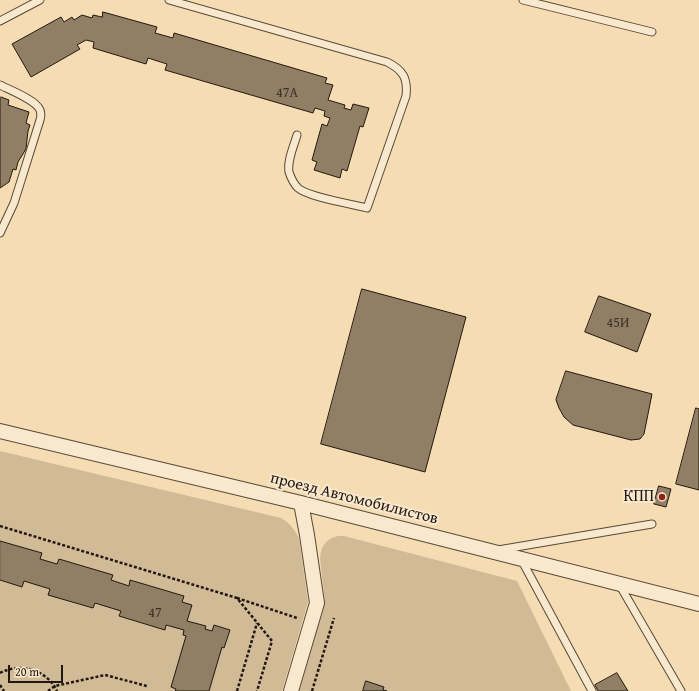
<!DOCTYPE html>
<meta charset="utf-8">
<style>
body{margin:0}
#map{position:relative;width:699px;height:691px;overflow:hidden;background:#f5dcb2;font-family:"Gentium Book Plus",serif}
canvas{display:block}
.scale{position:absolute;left:8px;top:665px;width:55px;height:18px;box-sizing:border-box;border:2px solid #231811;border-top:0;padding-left:5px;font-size:12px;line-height:14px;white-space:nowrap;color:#231811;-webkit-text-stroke:3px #f8e8cd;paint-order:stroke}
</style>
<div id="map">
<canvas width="699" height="691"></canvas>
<div class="scale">20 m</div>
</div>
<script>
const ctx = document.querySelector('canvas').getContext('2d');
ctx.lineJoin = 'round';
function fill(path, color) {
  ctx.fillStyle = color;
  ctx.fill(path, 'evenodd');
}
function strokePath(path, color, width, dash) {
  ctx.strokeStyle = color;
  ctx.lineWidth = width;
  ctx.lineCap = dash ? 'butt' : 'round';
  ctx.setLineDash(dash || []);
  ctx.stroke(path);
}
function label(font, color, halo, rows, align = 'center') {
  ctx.font = font + ' "Gentium Book Plus",serif';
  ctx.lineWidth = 4;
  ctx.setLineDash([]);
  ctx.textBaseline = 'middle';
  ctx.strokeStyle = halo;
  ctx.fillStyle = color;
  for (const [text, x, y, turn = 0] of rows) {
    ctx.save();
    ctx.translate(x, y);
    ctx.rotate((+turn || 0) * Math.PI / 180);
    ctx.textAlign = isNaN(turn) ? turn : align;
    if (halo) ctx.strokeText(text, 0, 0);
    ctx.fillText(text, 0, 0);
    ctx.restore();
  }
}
fill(new Path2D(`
 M0 451 281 518C290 523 294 529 299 538L308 602 282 691H0Z
 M338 536H344L517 581 571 691H299L325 603 320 558C321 546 326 539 338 536Z`), '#d1bb97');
const building = new Path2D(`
 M103 12 157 27 155 33 173 38 174 33 327 78 325 83 333 85 328 100 345 105 344 108 351 110 353 104 369 108 363 127 360 126 347 171 342 169 340 178 314 170 317 162 312 160 322 124 327 126 330 118 324 116 325 111 315 108 313 113 165 70 167 64 148 58 146 64 93 48 94 42 86 40 77 45 80 49 31 77 12 44 61 17 64 22 72 17 74 20 82 15 92 18 93 15 102 17Z
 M1 97 9 100 8 105 29 112 26 123 30 125 28 131 26 149 18 162 16 170 13 169 9 182 0 188V98Z
 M362 289 466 317 425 472 321 444Z
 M599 296 651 314 637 352 585 332Z
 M566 371 652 394 644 434 640 439 631 440 573 425 564 417 559 408 556 400Z
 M696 408 699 409V490L676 484Z
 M659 486 671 489 666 507 654 504Z
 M0 541 42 553 40 559 57 564 59 559 113 575 111 580 129 586 130 580 184 596 182 602 192 605 187 621 206 626 205 629 212 631 214 625 230 630 224 648 222 647 209 691H175L176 689 171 687 186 636 183 635 184 630 166 625 165 630 119 616 121 611 95 603 93 608 48 595 50 589 24 581 22 587 0 580Z
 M617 673 628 691H598L595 685Z
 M366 681 384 687 383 690 387 691H363Z`);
fill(building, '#907e65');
strokePath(building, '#231811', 1);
const service = new Path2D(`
 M169 0 387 62C403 70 408 78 406 96L367 208C352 204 308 197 298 188 294 184 291 178 289 172 287 160 294 146 297 135
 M523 0 652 32
 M0 21 40 0
 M0 85C10 90 36 100 40 110 41 113 41 117 40 120L14 203 0 233
 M498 550 652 524
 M521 559 592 691
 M619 584 681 691`);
const minor = new Path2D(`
 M0 431 301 503 699 604
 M291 691 317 603 307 535 301 503`);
strokePath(service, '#584939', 9);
strokePath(minor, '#584939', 16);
strokePath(new Path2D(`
 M0 526 237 598 272 641 257 691
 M237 598 297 618
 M0 673C21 662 47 670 57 691
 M0 685 4 691
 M48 691 55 686 105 675 147 686
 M237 691 257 623
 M312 691 334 618`), '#231811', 2.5, [3, 2]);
strokePath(service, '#f8e8cd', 7);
strokePath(minor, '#f8e8cd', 14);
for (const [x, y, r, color] of [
 [662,497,4,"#8f2418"]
]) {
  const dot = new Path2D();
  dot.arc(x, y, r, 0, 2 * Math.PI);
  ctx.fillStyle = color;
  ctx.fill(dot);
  strokePath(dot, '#f8e8cd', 1.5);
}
label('14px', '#3e3226', null, [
 ["47А",287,93],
 ["45И",618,323],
 ["47",155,613]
]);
label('16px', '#231811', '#f8e8cd', [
 ["КПП",654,497]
], 'right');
label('16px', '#231811', '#f8e8cd', [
 ["проезд Автомобилистов",354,499,14]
]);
</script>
